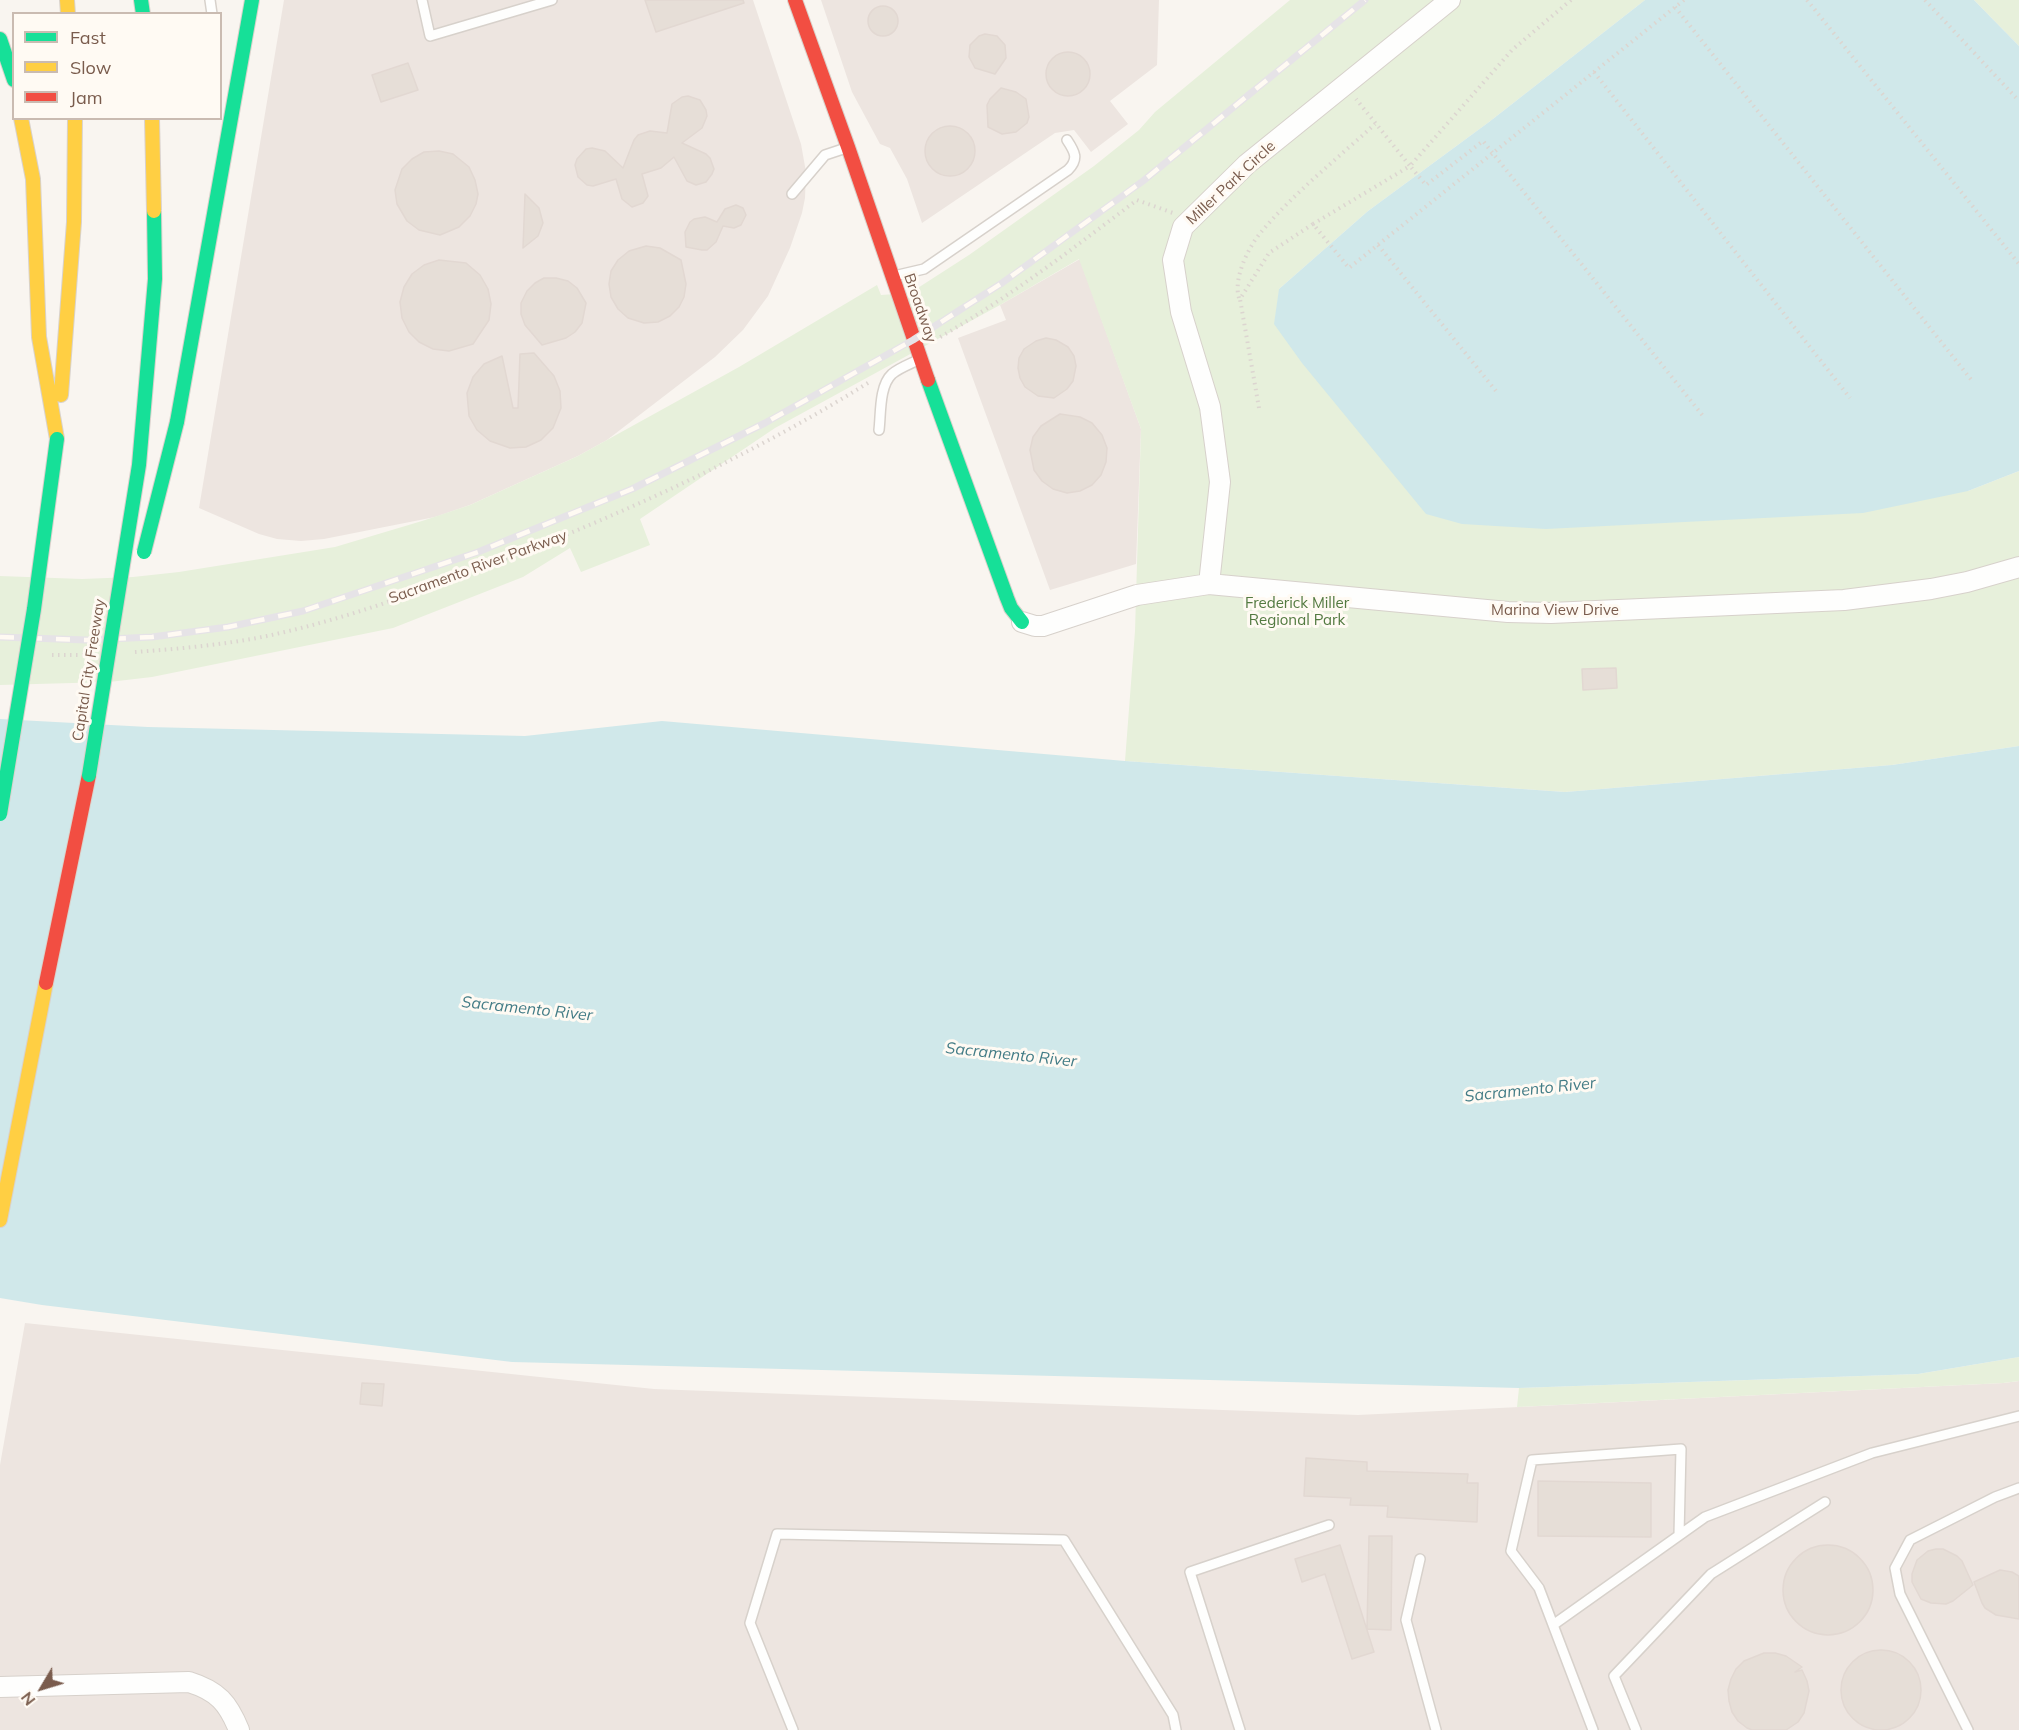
<!DOCTYPE html>
<style>
body{margin:0}
#map{position:relative;width:2019px;height:1730px;overflow:hidden;background:#f9f5f0;font-family:Mulish,sans-serif}
canvas{display:block}
.legend{position:absolute;left:12px;top:12px;width:210px;height:108px;box-sizing:border-box;background:#fffaf3;border:2px solid #cabbb1;margin:0;padding:8px 10px;list-style:none;font-size:18px;color:#7a5c4d}
.legend li{display:flex;align-items:center;gap:12px;height:30px}
.legend b{width:30px;border:2px solid #cabbb1}
.north{position:absolute;left:12px;top:1658px;width:60px;height:60px;-webkit-text-stroke:4px #fffaf3;paint-order:stroke;rotate:232deg;font-size:16px;font-weight:700;line-height:24px;text-align:center;color:#7a5c4d}
.north::after{content:'';display:block;margin:auto;width:21px;height:27px;background:#7a5c4d;clip-path:polygon(50% 0,100% 100%,50% 72%,0 100%)}
</style>
<div id="map">
<canvas width="2019" height="1730"></canvas>
<ul class="legend">
<li><b style="height:8px;background:#16e098"></b>Fast</li>
<li><b style="height:8px;background:#ffcf43"></b>Slow</li>
<li><b style="height:8px;background:#f24e42"></b>Jam</li>
</ul>
<div class="north">N</div>
</div>
<script>
const ctx = document.querySelector('canvas').getContext('2d');
ctx.lineJoin = 'round';
function fill(path, color) {
  ctx.fillStyle = color;
  ctx.fill(path, 'evenodd');
}
function strokePath(path, color, width, dash) {
  ctx.strokeStyle = color;
  ctx.lineWidth = width;
  ctx.lineCap = dash ? 'butt' : 'round';
  ctx.setLineDash(dash || []);
  ctx.stroke(path);
}
function label(font, color, halo, rows, align = 'center') {
  ctx.font = font + ' Mulish,sans-serif';
  ctx.lineWidth = 6;
  ctx.setLineDash([]);
  ctx.textBaseline = 'middle';
  ctx.strokeStyle = halo;
  ctx.fillStyle = color;
  for (const [text, x, y, turn = 0] of rows) {
    ctx.save();
    ctx.translate(x, y);
    ctx.rotate((+turn || 0) * Math.PI / 180);
    ctx.textAlign = isNaN(turn) ? turn : align;
    if (halo) ctx.strokeText(text, 0, 0);
    ctx.fillText(text, 0, 0);
    ctx.restore();
  }
}
fill(new Path2D(`
 M284 0H753L801 144 806 172 805 198 802 213 790 248 768 296 743 330 715 357 607 440 578 456 470 505 435 517 324 539 301 541 277 539 259 534 199 508Z
 M821 0H1159L1157 65 1110 101 1128 124 1091 152 1074 130 1055 133 922 223 907 179 890 148 880 144 852 92Z
 M1080 259 1141 429 1136 564 1050 590 958 338 1006 320 1000 305Z
 M25 1323 654 1389 1358 1415 2003 1383 2019 1381V1730H0V1465Z`), '#ede5e0');
fill(new Path2D(`
 M1290 0H1645L1489 122 1368 211 1279 289 1968 491 2019 471V746L1892 765 1565 792 1125 761 1135 631 1141 429 1079 259 1000 305 775 428 640 519 650 545 581 572 570 548 523 577 393 628 152 677 109 682 0 685V576L82 579 133 577 179 572 335 547 422 521 470 505 578 456 739 367 877 285 881 295 910 293 969 255 1094 166 1139 130 1155 112Z
 M1974 0H2019V46Z
 M2019 1357V1381L2003 1383 1517 1407 1519 1388 1918 1374Z`), '#e7f0db');
fill(new Path2D(`
 M1645 0H1974L2019 46V471L1968 491 1863 513 1546 529 1462 524 1426 514 1302 363 1274 324 1279 289 1368 211 1489 122Z
 M0 719 148 727 525 736 662 721 1125 761 1565 792 1892 765 2019 746V1357L1918 1374 1519 1388 512 1362 42 1305 0 1298Z`), '#d0e8ea');
const building = new Path2D(`
 M645 0H743L744 3 656 32Z
 M868 21a15 15 0 1 1 30 0a15 15 0 1 1-30 0Z
 M985 34 997 36 1005 45 1006 58 995 74 975 68 969 57 970 45 979 36Z
 M1046 74a22 22 0 1 1 44 0a22 22 0 1 1-44 0Z
 M408 63 418 90 381 102 372 75Z
 M1001 88 1016 92 1026 99 1029 117 1027 123 1016 132 1002 134 988 127 987 105 990 99Z
 M688 96 700 100 706 110 707 116 702 128 682 143 706 154 710 158 714 169 712 174 706 182 696 185 687 181 674 157 661 168 642 174 648 196 643 203 632 207 622 199 616 179 593 186 587 185 578 177 575 165 577 159 586 149 592 148 605 151 623 168 634 140 638 135 650 131 667 133 672 104 682 97Z
 M925 151a25 25 0 1 1 50 0a25 25 0 1 1-50 0Z
 M439 151 453 154 469 167 475 180 478 194 476 204 470 216 459 227 440 235 419 230 407 221 397 204 395 190 402 169 412 159 424 152Z
 M525 194 539 208 543 223 538 236 523 248Z
 M736 205 743 208 746 215 741 225 734 228 723 226 716 242 707 250H702L686 247 685 232 690 222 694 219 705 217 717 222 725 209Z
 M646 246 660 248 681 260 686 284 684 297 679 307 670 316 658 322 644 323 628 318 618 309 611 297 609 284 611 271 618 260 629 251Z
 M439 260 466 263 480 275 488 289 491 304 489 320 473 344 449 351 433 349 419 342 409 332 402 318 400 302 404 287 412 274 424 265Z
 M544 278H556L568 281 577 288 586 303 582 323 575 332 566 338 542 345 525 325 521 314V303L527 291 535 283Z
 M1046 338 1056 340 1068 347 1074 356 1076 366 1073 381 1067 389 1054 398 1038 396 1025 387 1020 378 1018 368 1019 358 1024 349 1036 341Z
 M534 353 554 376 560 391 561 408 553 428 541 440 526 447 510 448 490 441 477 430 469 416 467 393 473 377 484 364 502 356 513 408H518L520 354Z
 M1060 414 1080 417 1092 423 1102 435 1107 448 1106 462 1101 475 1092 485 1080 491 1067 493 1053 489 1042 481 1034 470 1030 450 1033 437 1041 426Z
 M1616 668 1617 688 1583 690 1582 669Z
 M362 1383 384 1384 382 1406 360 1404Z
 M1306 1458 1367 1462V1471L1468 1474 1467 1483H1478L1477 1522 1387 1517 1388 1506 1350 1505 1351 1498 1304 1496Z
 M1538 1481 1651 1483V1537L1538 1536Z
 M1369 1536H1392L1391 1630 1367 1629Z
 M1340 1545 1374 1652 1352 1659 1325 1574 1302 1582 1295 1559Z
 M1783 1590a45 45 0 1 1 90 0a45 45 0 1 1-90 0Z
 M1936 1549H1943L1957 1556 1962 1561 1973 1585 1953 1601 1946 1604 1931 1603 1921 1599 1912 1582V1574L1917 1560 1928 1551Z
 M2000 1570 2012 1572 2019 1576V1619L1996 1615 1985 1608 1982 1603 1974 1582Z
 M1841 1690a40 40 0 1 1 80 0a40 40 0 1 1-80 0Z
 M1764 1653H1775L1786 1656 1802 1667 1795 1672 1802 1670 1807 1681 1809 1691 1804 1713 1798 1722 1786 1730H1752L1747 1728 1738 1721 1732 1712 1729 1701 1728 1690 1731 1679 1736 1669 1744 1661Z`);
fill(building, '#e6ded7');
strokePath(building, '#e2d8d2', 1.5);
const lane = new Path2D(`
 M210 0 212 14
 M422 0 430 36 552 0
 M792 194 825 155 846 148
 M894 276 924 269 1068 170C1079 159 1075 152 1067 140
 M879 430C881 414 879 386 892 374 899 368 910 364 918 360
 M1420 1559 1406 1620 1436 1730
 M1553 1625 1705 1517 1872 1453 2019 1416
 M793 1730 750 1623 777 1534 1064 1540 1173 1715 1176 1730
 M1240 1730 1190 1572 1329 1525
 M1593 1730 1539 1588 1511 1551 1532 1460 1681 1449 1679 1535
 M1636 1730 1614 1676 1711 1574 1825 1502
 M1968 1730 1900 1594 1895 1568 1910 1540 1995 1497 2019 1488`);
const street = new Path2D(`
 M1209 584 1220 482 1210 407 1181 312 1173 260 1183 227 1247 164 1450 0
 M1022 622 1035 626H1043L1137 595 1209 584 1508 612 1551 613 1844 600 1931 589 1967 582 2019 567
 M0 1687 189 1682C218 1691 228 1703 239 1730`);
const fast = new Path2D(`
 M141 0 143 14
 M0 39 14 80
 M928 380 1007 598 1011 608 1022 622
 M177 422 252 0`);
const slow = new Path2D(`
 M67 0 68 14
 M21 118 33 179 39 337 57 439
 M61 395 74 222 75 118
 M0 1220 46 983`);
const jam = new Path2D(`
 M795 0 848 147 928 380
 M46 983 89 775`);
strokePath(lane, '#d7d1cb', 12);
strokePath(street, '#d7d1cb', 22);
strokePath(fast, '#d9d2cb', 16);
strokePath(slow, '#d9d2cb', 16);
strokePath(jam, '#d9d2cb', 16);
strokePath(new Path2D(`
 M1571 0 1512 50 1410 166 1426 185 1483 141 1703 416
 M1807 0 2019 264
 M1925 0 2019 101
 M1675 7 1973 382
 M1594 72 1850 398
 M1313 224 1410 166 1356 99
 M1378 245 1496 391
 M1239 298C1233 279 1248 247 1262 231 1293 194 1339 157 1375 124
 M935 340C1007 299 1071 250 1137 200L1173 213
 M1259 408 1240 299 1269 253 1313 224 1349 268 1684 0
 M135 652C177 649 221 645 262 637 350 619 437 585 521 553 642 505 761 450 871 381
 M52 655H83`), '#dcd5d0', 4, [1.5, 4.5]);
strokePath(lane, '#fefefd', 9);
strokePath(street, '#fefefd', 20);
strokePath(fast, '#16e098', 14);
strokePath(slow, '#ffcf43', 14);
strokePath(jam, '#f24e42', 14);
const rail = new Path2D(`
 M0 637 87 640 152 637 228 627 303 611 478 552 632 489 765 423 913 340 1002 283 1143 181 1365 0`);
strokePath(rail, '#e6e3e7', 7);
strokePath(rail, '#fffaf3', 4.5, [14]);
const fastBridge = new Path2D(`
 M144 552 177 422
 M89 775 139 465 155 279 154 211
 M0 814 34 609 57 439`);
const slowBridge = new Path2D(`
 M152 118 154 211`);
strokePath(fastBridge, '#dad1cc', 16, []);
strokePath(slowBridge, '#dad1cc', 16, []);
strokePath(fastBridge, '#16e098', 14);
strokePath(slowBridge, '#ffcf43', 14);
label('15px', '#7a5c4d', '#fffaf3', [
 ["Miller Park Circle",1231,183,-43],
 ["Broadway",920,308,71],
 ["Sacramento River Parkway",478,567,-20],
 ["Marina View Drive",1555,610],
 ["Capital City Freeway",89,670,-81]
]);
label('15px', '#537a41', '#fffaf3', [
 ["Frederick Miller",1297,603],
 ["Regional Park",1297,620]
]);
label('italic 16px', '#437c86', '#fffaf3', [
 ["Sacramento River",527,1009,6],
 ["Sacramento River",1011,1055,6],
 ["Sacramento River",1530,1090,-6]
]);
</script>
